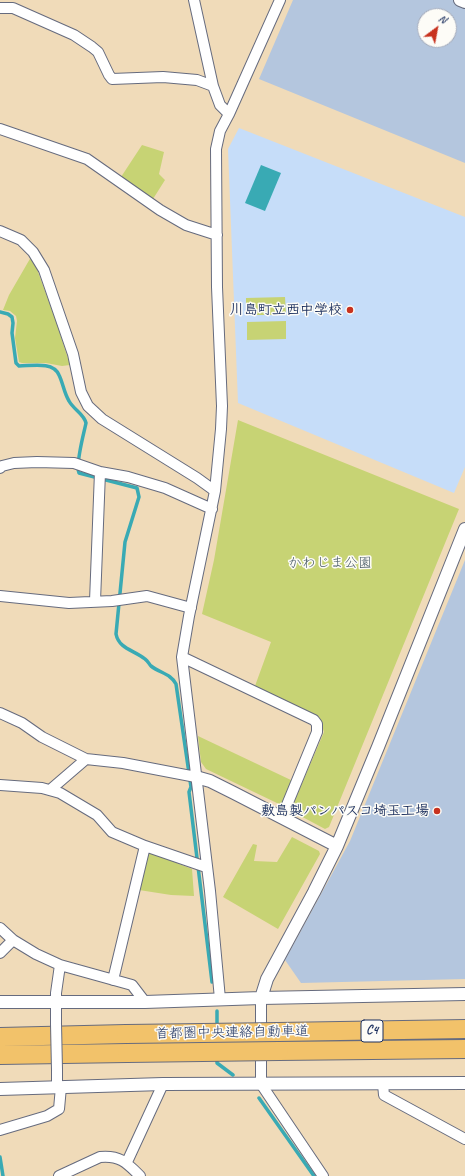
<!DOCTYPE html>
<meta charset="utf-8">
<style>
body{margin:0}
#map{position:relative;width:465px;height:1176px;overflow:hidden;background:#f0dbb9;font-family:Caveat,sans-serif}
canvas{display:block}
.north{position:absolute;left:417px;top:8px;width:40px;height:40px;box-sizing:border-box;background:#fdfcf7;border:1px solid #a3aaba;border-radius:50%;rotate:32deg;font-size:11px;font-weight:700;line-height:16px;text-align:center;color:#1b2f5e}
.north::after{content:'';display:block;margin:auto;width:14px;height:18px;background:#c8321e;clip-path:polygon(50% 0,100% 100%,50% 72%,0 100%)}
</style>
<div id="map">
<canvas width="465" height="1176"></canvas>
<div class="north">N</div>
</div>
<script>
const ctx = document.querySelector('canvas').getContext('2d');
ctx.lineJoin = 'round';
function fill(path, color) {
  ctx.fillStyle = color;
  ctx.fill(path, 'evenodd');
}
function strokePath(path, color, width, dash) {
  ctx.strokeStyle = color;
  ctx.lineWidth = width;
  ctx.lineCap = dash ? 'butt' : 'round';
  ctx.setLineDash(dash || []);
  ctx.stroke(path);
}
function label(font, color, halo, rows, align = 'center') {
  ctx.font = font + ' Caveat,"Klee One",sans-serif';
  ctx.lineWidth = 3;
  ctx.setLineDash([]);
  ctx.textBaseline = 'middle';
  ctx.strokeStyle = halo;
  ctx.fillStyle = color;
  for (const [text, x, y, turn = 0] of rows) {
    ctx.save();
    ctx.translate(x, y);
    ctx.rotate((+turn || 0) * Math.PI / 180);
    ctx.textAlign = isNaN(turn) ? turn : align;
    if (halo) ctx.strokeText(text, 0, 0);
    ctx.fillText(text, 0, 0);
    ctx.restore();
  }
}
fill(new Path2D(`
 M239 128 465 217V467L454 493 238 403 228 149Z`), '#c6ddf9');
fill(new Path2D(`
 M293 0H465V163L259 79ZM425 16H449V40H425Z
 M465 560V979L301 983 285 960 350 841Z`), '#b4c6de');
fill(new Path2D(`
 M142 145 164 152 159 174 165 180 153 199 121 177Z
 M31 257 34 261 56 321 70 365 62 366 46 363H22L19 362 15 338 17 321 16 316 10 311 3 310 9 295Z
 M285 297 286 315H246V298Z
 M286 321V339L247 340V322Z
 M238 420 459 509 329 827 325 829 295 813 294 802 324 732 319 717 265 692 255 686 271 642 202 614 214 560Z
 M198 736 293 781 283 803 279 804 206 769 201 762Z
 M292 837 319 851 320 854 278 929 223 897 253 844 257 845 254 861 277 862Z
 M151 853 192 869 194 896 171 895 139 890 148 855Z`), '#c7d374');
fill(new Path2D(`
 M261 165 281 173 265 211 245 203Z`), '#39aab4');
strokePath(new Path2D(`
 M0 312 8 314 12 317 13 323 12 333 16 363 19 366C31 366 53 361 59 375 63 383 64 393 69 401 74 410 84 414 86 423 84 433 75 465 79 473L137 488 139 497 125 542 116 634C119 649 134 650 145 659 148 661 149 664 151 666 160 673 171 674 176 684L191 787 189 792 212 982
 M217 1011V1027
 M217 1057V1063L233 1075
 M259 1098 314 1176
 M0 1157 3 1176`), '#39aab4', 3.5);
const minor = new Path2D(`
 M194 0 213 86 220 105 229 114
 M0 8H13L74 35 92 47 98 52 109 75 112 79 163 77 197 80 213 86
 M0 129 87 159 160 210 186 225 217 235
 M0 231 21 240 33 252 44 270 73 354 81 392 88 406 102 419 197 478 215 491
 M0 468 2 466 14 463 37 462 74 463 100 472 128 477 165 488 212 509
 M0 596 69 603 112 601 147 596 191 608
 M95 601 100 472
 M182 657 314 720 317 724V732L282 817
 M0 713 22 723 42 737 86 759 123 763 196 777
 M0 785 42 788 60 793 97 815 112 832 145 846 206 867
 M50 790 86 759
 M0 928 13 940 36 954 60 965 132 985 145 1002
 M0 953 13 940
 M113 980 145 846
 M261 998V1084L323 1176
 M220 999 210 891 182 657 189 616 215 491 221 429 222 406 217 287 216 149 220 131 229 114 280 0
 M56 1024V993L60 965
 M57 1070V1087
 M383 1084 384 1095 465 1139
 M0 1130 47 1116 59 1109 61 1087
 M127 1162 163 1084
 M59 1176 100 1157C120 1155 127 1163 140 1176`);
const tertiary = new Path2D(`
 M460 0 465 2
 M196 777 210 781 234 793 337 846
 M261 998 267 979 314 892 337 846 378 747 465 529
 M0 1002H145L261 998 465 994
 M0 1089 163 1084 465 1083`);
const motorway = new Path2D(`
 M278 1032 465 1029
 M0 1037 126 1034
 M279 1051 465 1049
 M0 1055 127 1053`);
strokePath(minor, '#666b7e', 12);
strokePath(tertiary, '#666b7e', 14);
strokePath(motorway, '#666b7e', 20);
strokePath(minor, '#fff', 10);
strokePath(tertiary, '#fff', 12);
strokePath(motorway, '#f2c26a', 18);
const minorBridge = new Path2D(`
 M56 1024 57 1070`);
const motorwayBridge = new Path2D(`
 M126 1034 278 1032
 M127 1053 279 1051`);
strokePath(minorBridge, '#666b7e', 12, []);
strokePath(motorwayBridge, '#666b7e', 20, []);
strokePath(minorBridge, '#fff', 10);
strokePath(motorwayBridge, '#f2c26a', 18);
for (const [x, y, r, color] of [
 [350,310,4,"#c8321e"],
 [437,811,4,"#c8321e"]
]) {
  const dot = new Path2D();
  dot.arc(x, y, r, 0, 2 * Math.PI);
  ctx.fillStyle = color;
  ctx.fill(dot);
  strokePath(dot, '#fdfcf7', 1.5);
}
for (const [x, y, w] of [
 [372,1031,22]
]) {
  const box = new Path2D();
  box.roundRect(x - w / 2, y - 11, w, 22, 3);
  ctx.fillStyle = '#fdfcf7';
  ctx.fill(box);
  strokePath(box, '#1b2f5e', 1);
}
label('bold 13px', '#1b2f5e', null, [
 ["C4",372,1031]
]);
label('bold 14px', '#1b2f5e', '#fdfcf7', [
 ["川島町立西中学校",342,310],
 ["敷島製パンパスコ埼玉工場",429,811]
], 'right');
label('14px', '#465864', '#fdfcf7', [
 ["かわじま公園",330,563]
]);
label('14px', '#1b2f5e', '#fdfcf7', [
 ["首都圏中央連絡自動車道",232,1033,-1]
]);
</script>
